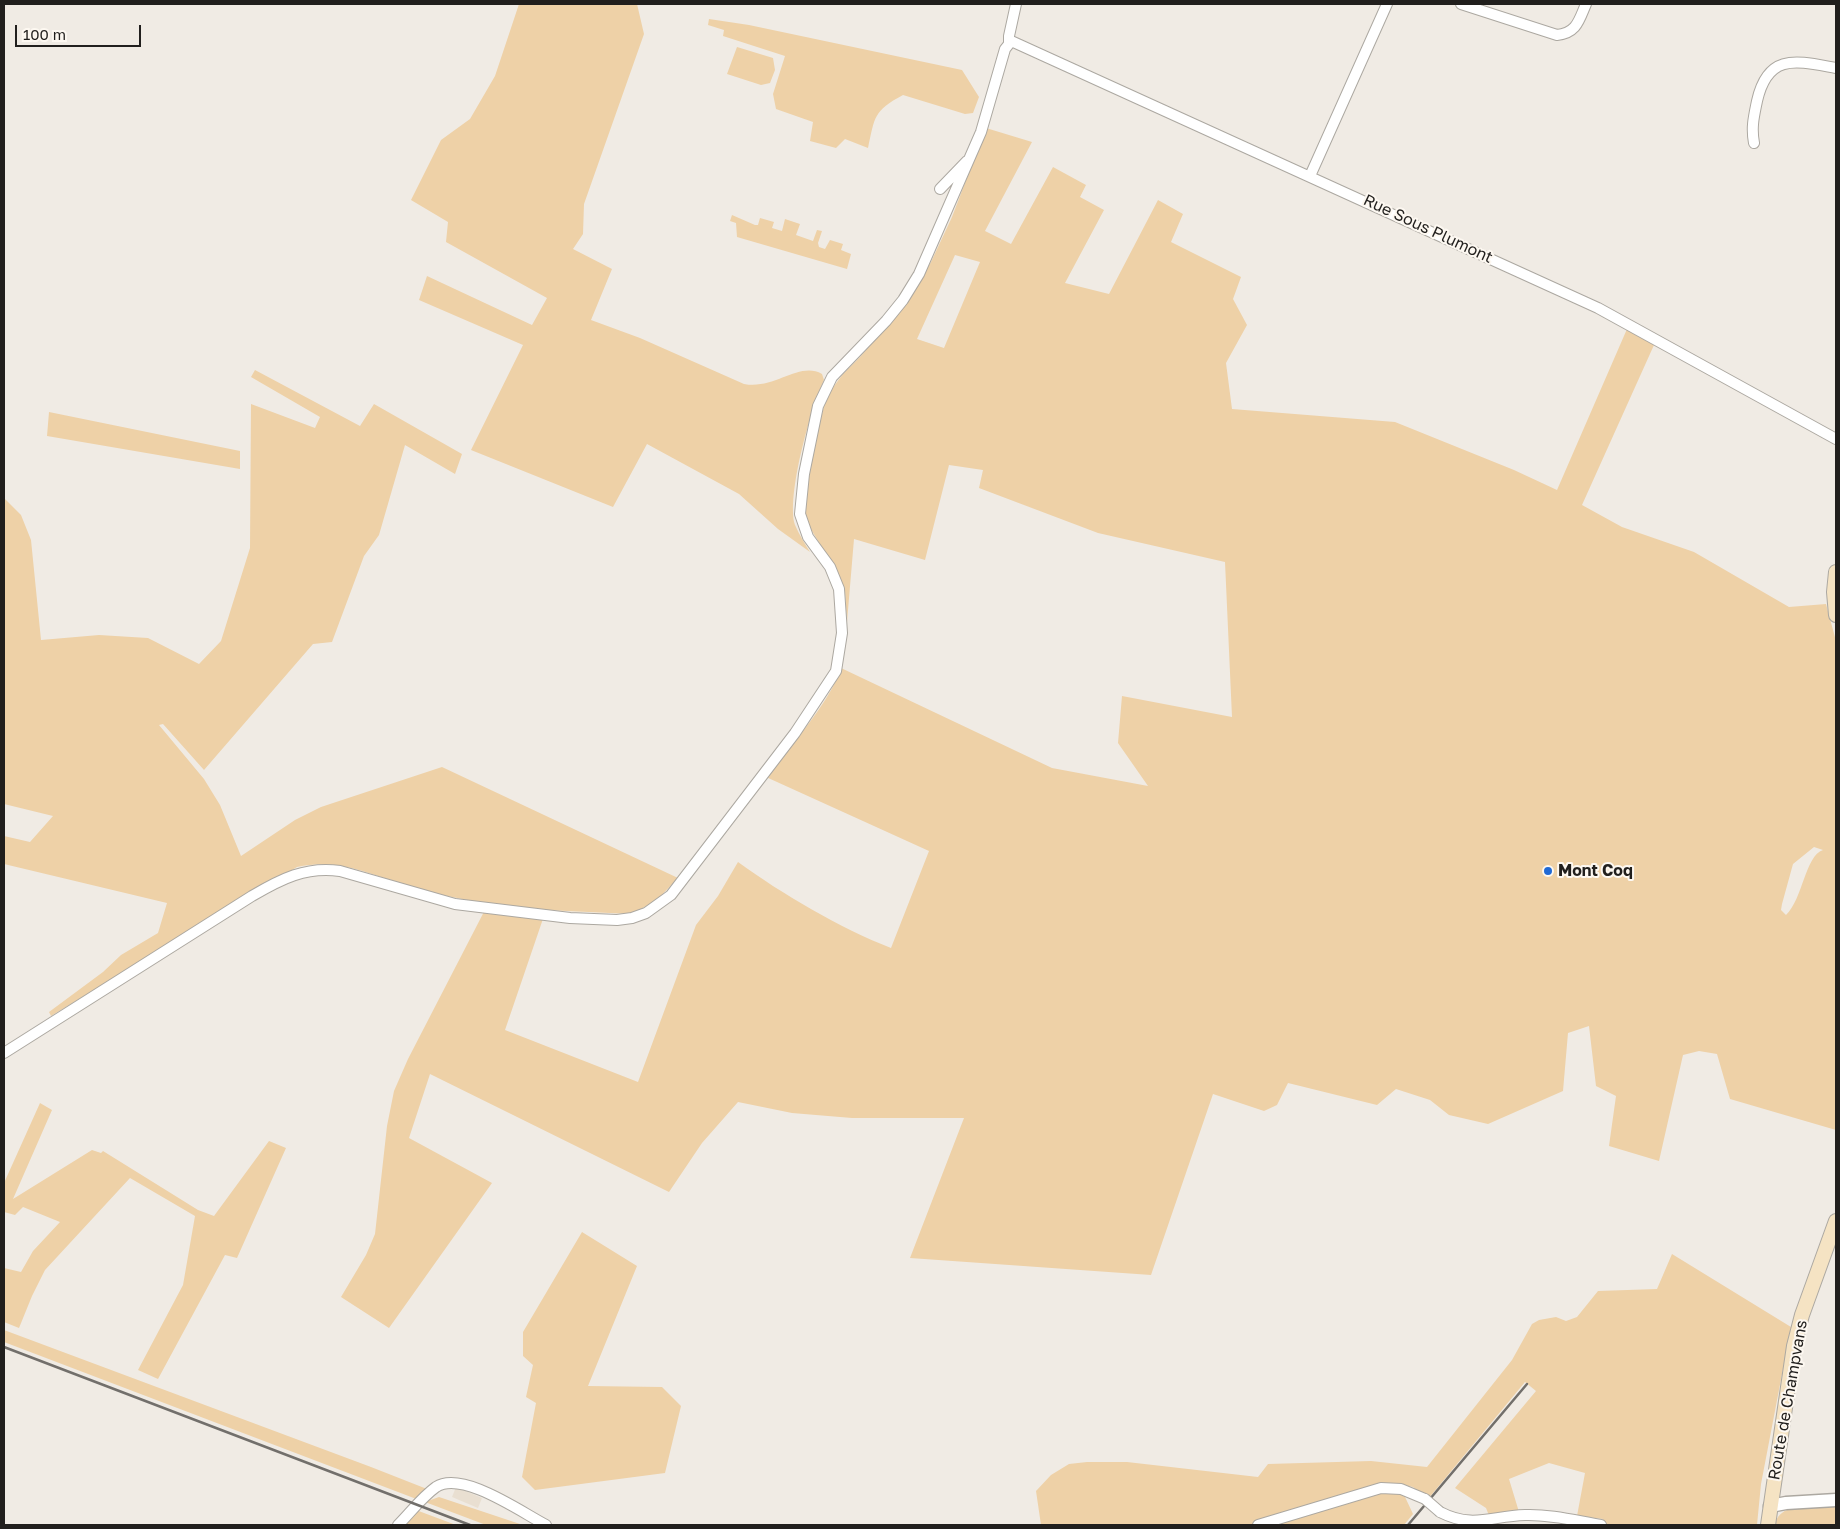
<!DOCTYPE html>
<style>
body{margin:0}
#map{position:relative;width:1840px;height:1529px;overflow:hidden;background:#f0ebe4;font-family:"Golos Text",sans-serif}
canvas{display:block}
.frame{position:absolute;inset:0;border:5px solid #211f1d;pointer-events:none}
.scale{position:absolute;left:15px;top:25px;width:126px;height:22px;box-sizing:border-box;border:2px solid #211f1d;border-top:0;padding-left:6px;font-size:15px;line-height:18px;white-space:nowrap;color:#211f1d;-webkit-text-stroke:4px #fdf8f1;paint-order:stroke}
</style>
<div id="map">
<canvas width="1840" height="1529"></canvas>
<div class="frame"></div>
<div class="scale">100 m</div>
</div>
<script>
const ctx = document.querySelector('canvas').getContext('2d');
ctx.lineJoin = 'round';
function fill(path, color) {
  ctx.fillStyle = color;
  ctx.fill(path, 'evenodd');
}
function strokePath(path, color, width, dash) {
  ctx.strokeStyle = color;
  ctx.lineWidth = width;
  ctx.lineCap = dash ? 'butt' : 'round';
  ctx.setLineDash(dash || []);
  ctx.stroke(path);
}
function label(font, color, halo, rows, align = 'center') {
  ctx.font = font + ' "Golos Text",sans-serif';
  ctx.lineWidth = 4;
  ctx.setLineDash([]);
  ctx.textBaseline = 'middle';
  ctx.strokeStyle = halo;
  ctx.fillStyle = color;
  for (const [text, x, y, turn = 0] of rows) {
    ctx.save();
    ctx.translate(x, y);
    ctx.rotate((+turn || 0) * Math.PI / 180);
    ctx.textAlign = isNaN(turn) ? turn : align;
    if (halo) ctx.strokeText(text, 0, 0);
    ctx.fillText(text, 0, 0);
    ctx.restore();
  }
}
fill(new Path2D(`
 M456 1487 482 1498 478 1508 452 1497Z`), '#e9dfd1');
fill(new Path2D(`
 M519 4H637L644 34 584 204 583 234 573 249 612 269 591 320 640 338 744 384C775 390 799 361 822 374L824 380C811 408 786 496 795 525 799 534 805 544 810 552L778 529 739 494 647 444 613 507 471 450 523 345 419 300 427 276 532 325 547 298 446 242 448 222 411 200 441 140 470 119 495 76Z
 M709 19 749 25 962 70 979 97 973 113 965 114 903 95C873 111 875 117 868 148L845 139 836 148 810 141 813 122 776 109 773 94 785 56 723 36 724 30 708 25Z
 M737 47 773 58 775 70 770 83 761 85 727 74Z
 M986 128 1032 142 985 231 1011 244 1053 167 1086 185 1080 197 1104 210 1065 283 1109 294 1158 200 1183 214 1171 242 1241 277 1233 299 1247 325 1226 363 1232 409 1395 422 1514 470 1557 490 1627 329 1654 345 1582 505 1622 527 1694 552 1789 607 1826 604 1836 641V1130L1730 1099 1717 1054 1699 1051 1683 1055 1659 1161 1609 1146 1616 1096 1596 1086 1589 1026 1568 1033 1563 1091 1488 1124 1449 1115 1430 1100 1396 1089 1377 1105 1288 1083 1277 1105 1264 1111 1213 1094 1151 1275 910 1258 964 1118H852L792 1113 738 1102 702 1143 669 1192 430 1074 409 1138 492 1183 389 1328 341 1297 366 1255 375 1234 387 1126 394 1091 408 1059 488 904C460 899 432 893 405 885 367 873 337 858 297 867L51 1016 49 1012 103 972 121 955 158 933 167 903 4 864V836L30 842 53 816 4 804V498L21 515 31 540 41 640 99 635 148 638 199 664 221 641 250 548 251 404 315 428 320 417 251 377 255 370 360 426 374 404 462 454 455 474 405 445 379 535 364 556 332 642 313 644 204 770 163 724 159 725 204 779 220 805 241 856 295 820 321 807 442 767 678 878 656 901 631 914 546 910 505 1030 638 1082 696 925 718 896 738 862C782 894 840 928 891 948L929 851 766 777C789 747 830 703 841 668L1052 768 1148 786 1118 743 1122 696 1232 717 1225 562 1098 533 979 488 983 470 949 465 925 560 854 539 847 622 845 591 839 575 804 518 803 505 818 429 826 399 831 390 843 374 860 357 904 306 931 262 952 217ZM955 255 980 262 944 348 917 339ZM1814 847 1823 850C1805 856 1803 899 1786 915L1781 910 1782 904 1793 864Z
 M732 215 755 225H758L760 218 774 222 772 228 782 231 785 219 800 224 796 235 813 241 817 230 822 231 818 243 819 247 825 249 830 240 843 244 841 250 851 254 847 269 737 237 736 223 730 221Z
 M49 412 240 451V469L47 436Z
 M40 1103 52 1110 13 1199 92 1150 101 1153 103 1151 198 1210 214 1216 269 1141 286 1148 237 1258 225 1255 158 1379 138 1370 183 1285 195 1216 130 1178 45 1270 32 1296 19 1328 4 1322V1268L21 1272 33 1251 60 1222 23 1207 15 1215 4 1212V1183Z
 M582 1232 637 1266 588 1386 662 1387 681 1406 665 1473 535 1490 522 1477 536 1403 526 1397 533 1365 523 1356V1332Z
 M1672 1254 1791 1327 1761 1484 1757 1525H1604L1603 1519 1577 1516 1585 1473 1549 1463 1509 1479 1519 1512 1490 1518 1486 1508 1455 1488 1536 1391 1525 1382 1428 1499 1413 1487 1399 1484 1413 1514 1404 1525H1041L1036 1491 1051 1475 1069 1464 1087 1462H1127L1258 1477 1268 1464 1371 1461 1427 1467 1512 1360 1532 1324 1539 1320 1556 1317 1566 1321 1577 1317 1598 1291 1657 1289Z
 M4 1330 371 1467 427 1489 419 1500 4 1342Z
 M439 1497 523 1525H486L425 1502Z
 M1836 1506V1525H1775C1779 1501 1817 1506 1836 1506Z
 M416 1510 456 1525H402Z`), '#eed1a7');
const minor = new Path2D(`
 M1461 4 1557 35C1577 33 1579 20 1586 4
 M1009 40 1598 308 1836 439
 M1754 143C1751 127 1754 116 1757 101 1768 52 1797 61 1836 68
 M1310 176 1387 4
 M940 189 967 161
 M4 1053 252 896C281 879 306 866 340 871L455 904 570 918 617 920 632 918 646 913 671 895 795 733 836 671 842 633 839 589 830 567 808 537 800 514 804 474 818 406 832 377 886 321 903 300 919 274 981 132 1005 49 1009 44V36L1016 4
 M1440 1512C1473 1529 1491 1516 1525 1515 1550 1514 1577 1521 1601 1525
 M398 1525C410 1513 422 1497 436 1487 462 1470 521 1512 546 1525
 M1258 1525 1381 1488 1401 1489 1425 1499`);
const tertiary = new Path2D(`
 M1770 1506 1786 1503 1836 1500`);
const secondary = new Path2D(`
 M1836 572 1834 592 1836 615
 M1768 1525 1794 1346 1802 1315 1836 1221`);
strokePath(minor, '#aca8a1', 12);
strokePath(tertiary, '#aca8a1', 15);
strokePath(secondary, '#aca8a1', 16);
strokePath(minor, '#fff', 10);
strokePath(tertiary, '#fff', 12);
strokePath(secondary, '#f5e3c3', 14);
strokePath(new Path2D(`
 M4 1347 470 1525
 M1408 1525 1527 1384`), '#726f6b', 2.5);
const minorBridge = new Path2D(`
 M1425 1499 1440 1512`);
strokePath(minorBridge, '#aca8a1', 12, []);
strokePath(minorBridge, '#fff', 10);
for (const [x, y, r, color] of [
 [1548,871,5,"#206ad5"]
]) {
  const dot = new Path2D();
  dot.arc(x, y, r, 0, 2 * Math.PI);
  ctx.fillStyle = color;
  ctx.fill(dot);
  strokePath(dot, '#fdf8f1', 2);
}
label('16px', '#211f1d', '#fdf8f1', [
 ["Rue Sous Plumont",1428,229,25],
 ["Route de Champvans",1788,1400,-80]
]);
label('bold 16px', '#211f1d', '#fdf8f1', [
 ["Mont Coq",1558,871]
], 'left');
</script>
